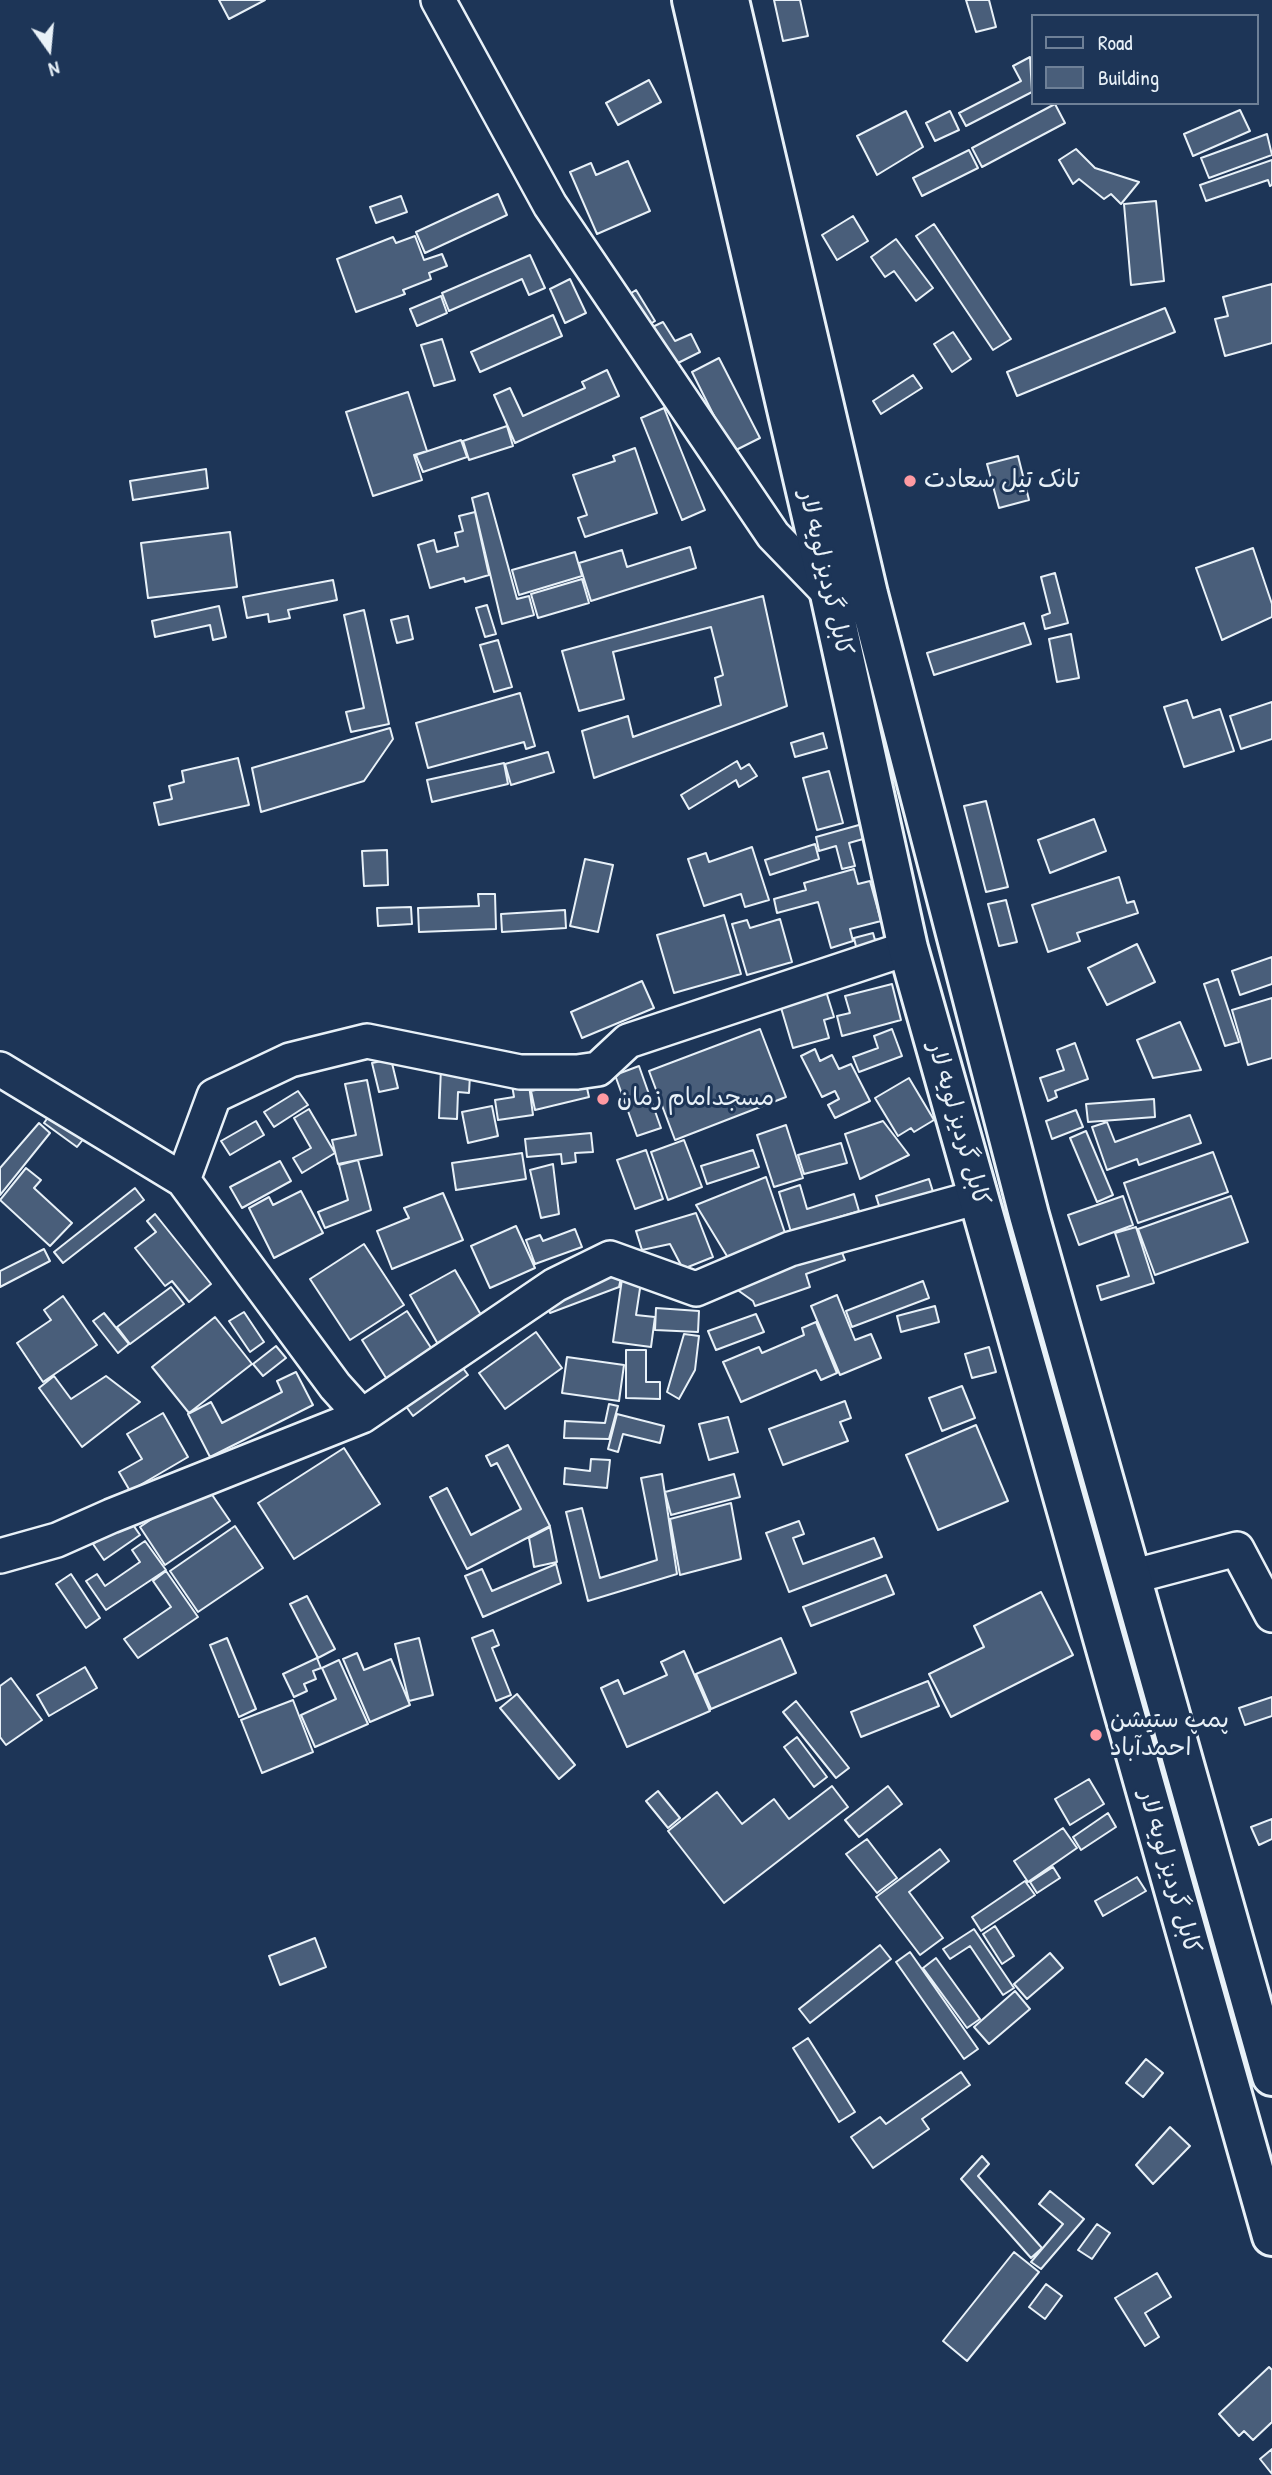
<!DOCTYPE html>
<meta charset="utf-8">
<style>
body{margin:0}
#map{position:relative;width:1272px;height:2475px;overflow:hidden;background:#1d3557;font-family:"Patrick Hand",sans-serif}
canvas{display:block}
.legend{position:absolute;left:1031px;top:14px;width:228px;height:91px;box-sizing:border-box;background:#1d3557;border:2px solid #6e8097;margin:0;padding:9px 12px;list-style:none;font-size:21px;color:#e8f1f8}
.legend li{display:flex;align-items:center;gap:14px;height:35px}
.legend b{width:35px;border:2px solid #6e8097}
.north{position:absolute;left:14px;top:14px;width:70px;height:70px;-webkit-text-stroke:5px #1d3557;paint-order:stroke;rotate:165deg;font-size:19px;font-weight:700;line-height:28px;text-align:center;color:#e8f1f8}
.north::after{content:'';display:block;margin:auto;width:24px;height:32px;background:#e8f1f8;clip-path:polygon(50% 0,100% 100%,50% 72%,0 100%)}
</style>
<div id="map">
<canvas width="1272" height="2475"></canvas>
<ul class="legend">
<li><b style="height:9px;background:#1d3557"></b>Road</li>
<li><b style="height:19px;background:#495e7a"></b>Building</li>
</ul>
<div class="north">N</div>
</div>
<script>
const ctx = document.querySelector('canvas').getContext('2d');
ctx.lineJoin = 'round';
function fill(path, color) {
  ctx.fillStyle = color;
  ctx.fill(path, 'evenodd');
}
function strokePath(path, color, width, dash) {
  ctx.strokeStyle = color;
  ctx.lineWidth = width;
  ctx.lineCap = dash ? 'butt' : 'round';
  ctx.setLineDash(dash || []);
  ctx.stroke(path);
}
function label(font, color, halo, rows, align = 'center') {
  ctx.font = font + ' "Patrick Hand","Playpen Sans Arabic",sans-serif';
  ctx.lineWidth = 6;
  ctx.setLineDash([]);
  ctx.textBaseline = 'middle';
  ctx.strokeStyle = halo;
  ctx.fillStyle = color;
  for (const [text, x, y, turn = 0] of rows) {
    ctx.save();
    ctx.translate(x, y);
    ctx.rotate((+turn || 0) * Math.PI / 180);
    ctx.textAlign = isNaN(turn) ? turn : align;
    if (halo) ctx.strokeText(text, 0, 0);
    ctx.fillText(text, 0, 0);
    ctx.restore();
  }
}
const building = new Path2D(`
 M219 0H265L229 19Z
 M774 0H800L808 36 783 41Z
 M966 0H989L996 27 976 32Z
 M1030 57 1032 92 966 126 959 113 1021 81 1013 66Z
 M649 80 661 102 618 125 606 103Z
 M1055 104 1065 123 982 167 972 148Z
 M1240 110 1250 131 1193 156 1184 134Z
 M906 111 923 147 877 175 857 136Z
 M950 111 959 130 935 141 926 123Z
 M1267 134 1272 155 1209 178 1201 158Z
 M1076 149 1095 168 1139 182 1121 204 1111 194 1104 199 1079 179 1073 184 1059 160Z
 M969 150 978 168 922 196 913 178Z
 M1272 160V185L1270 186 1268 180 1206 201 1200 185Z
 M628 161 650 211 597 234 570 172 591 163 596 175Z
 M498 194 507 215 425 253 416 232Z
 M401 196 407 212 376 223 370 207Z
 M1156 201 1164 281 1131 285 1124 204Z
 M853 216 868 241 837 260 822 235Z
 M934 224 1011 339 993 350 916 236Z
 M415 236 424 260 442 254 447 266 429 273 431 279 403 290 405 294 356 312 337 259 393 237 396 243Z
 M896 239 933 288 916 301 894 271 885 277 871 257Z
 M530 255 545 288 529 295 522 279 449 311 442 293Z
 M570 279 586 313 565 323 550 289Z
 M1272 284V343L1225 356 1215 319 1228 316 1223 297Z
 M636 290 655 321 644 328 625 297Z
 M441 296 447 313 417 326 410 309Z
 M1165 308 1175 332 1017 396 1007 372Z
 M553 315 562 336 480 372 471 352Z
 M663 322 675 341 691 334 700 352 672 366 646 330Z
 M953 332 971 359 952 372 934 344Z
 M442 339 455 380 434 386 421 345Z
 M719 358 760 438 732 452 692 372Z
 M607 370 619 396 515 443 494 395 510 388 523 416 585 388 582 382Z
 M913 375 922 388 881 414 873 401Z
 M408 392 427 451 414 455 422 480 373 496 346 412Z
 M664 408 705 510 682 520 641 418Z
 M507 426 513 446 469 460 463 441Z
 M461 440 467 457 423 472 416 455Z
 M635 448 657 513 585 537 578 518 587 515 573 475 615 461 613 456Z
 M1018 456 1029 500 999 508 987 464Z
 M206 469 208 488 133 500 130 481Z
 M488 493 517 599 529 596 534 615 502 624 472 498Z
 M475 512 489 575 465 582 464 578 430 588 418 545 434 540 437 552 458 546 455 533 463 531 459 516Z
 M230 532 237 587 148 598 141 543Z
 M690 547 696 568 591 601 579 563 622 550 627 567Z
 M1253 548 1272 604V617L1222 640 1196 568Z
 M575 552 582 576 519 595 512 570Z
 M1055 573 1068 623 1045 629 1042 616 1050 613 1041 577Z
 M582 579 589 603 538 618 531 594Z
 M333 580 337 600 288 610 290 618 269 622 268 614 247 618 243 597Z
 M763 596 787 706 594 778 582 731 628 716 633 737 721 705 715 678 723 675 711 627 613 652 624 699 579 711 562 651Z
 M487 605 496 634 485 637 476 608Z
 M219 606 226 637 213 640 210 625 155 637 152 621Z
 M364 610 389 724 351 732 346 712 364 708 344 615Z
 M408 616 413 639 397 643 391 620Z
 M1024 623 1031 644 934 675 927 653Z
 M1071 634 1079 678 1057 682 1049 639Z
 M498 640 512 687 494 692 480 645Z
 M520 693 535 746 526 749 524 742 428 768 416 723Z
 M1187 700 1193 718 1220 709 1234 751 1184 767 1164 707Z
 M1272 702V739L1241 749 1230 716Z
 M390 728 393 739 364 781 261 812 252 768Z
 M823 733 827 748 795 757 791 743Z
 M548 752 554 772 511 785 505 764Z
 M238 758 249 805 159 825 154 803 172 799 169 786 184 782 182 771Z
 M737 761 741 769 749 764 757 776 739 787 736 780 689 809 681 795Z
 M504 763 508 784 432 802 427 780Z
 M829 771 843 823 817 830 803 778Z
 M986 801 1008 887 986 892 964 806Z
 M1094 819 1106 851 1050 873 1038 840Z
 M866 823 870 837 849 843 855 866 842 869 836 846 819 851 816 837Z
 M815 844 819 859 770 875 765 860Z
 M752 847 769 900 745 907 741 894 704 906 688 859 706 853 709 862Z
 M387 850 388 885 364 886 362 851Z
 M585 859 613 865 598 932 570 926Z
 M854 869 858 884 870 881 881 921 850 929 853 941 831 948 818 902 777 913 774 899 806 890 804 883Z
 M1119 877 1127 903 1134 901 1138 913 1077 933 1080 941 1048 952 1032 905Z
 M478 894H495L496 929 419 932 418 908 479 906Z
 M1006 900 1017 942 999 946 988 904Z
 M411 907 412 924 378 926 377 908Z
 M565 910 566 928 502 932 501 914Z
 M724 915 741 974 674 993 657 935Z
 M780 919 792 962 747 975 732 924 747 920 750 928Z
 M873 933 875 940 879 939 883 953 859 959 854 938Z
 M1137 944 1155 982 1107 1005 1088 968Z
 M1272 957V984L1240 995 1232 971Z
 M1218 979 1239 1042 1225 1046 1204 984Z
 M642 981 654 1008 582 1038 571 1012Z
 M892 984 901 1020 842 1036 837 1016 850 1013 845 996Z
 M825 988 834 1017 824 1020 829 1038 793 1048 779 1001Z
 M1272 998V1058L1248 1065 1232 1010Z
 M1180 1022 1201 1070 1153 1078 1137 1040Z
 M760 1029 786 1097 675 1140 649 1071Z
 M892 1029 902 1056 859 1072 853 1057 878 1048 874 1036Z
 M1075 1043 1088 1079 1055 1091 1057 1097 1048 1101 1040 1078 1064 1070 1057 1050Z
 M815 1049 820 1061 832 1055 839 1069 851 1064 870 1101 835 1118 828 1105 839 1099 835 1091 822 1097 801 1056Z
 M391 1059 398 1088 379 1092 372 1063Z
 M639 1066 661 1128 637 1136 615 1075Z
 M441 1067 470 1075 469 1093 458 1092 457 1119 439 1118Z
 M528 1077 533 1115 498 1120 495 1100 514 1097 511 1079Z
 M909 1078 934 1120 914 1132 911 1128 898 1136 875 1098Z
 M585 1079 589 1097 535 1110 531 1091Z
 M367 1080 382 1155 338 1164 332 1140 356 1135 345 1084Z
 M298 1091 308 1105 274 1127 264 1112Z
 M1154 1099 1155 1117 1088 1122 1086 1104Z
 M492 1106 498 1136 468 1143 462 1112Z
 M309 1109 335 1153 302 1173 293 1158 311 1148 294 1118Z
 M1076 1110 1083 1127 1052 1139 1046 1121Z
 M51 1113 85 1137 77 1147 44 1123Z
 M1190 1115 1201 1143 1139 1165 1137 1159 1107 1170 1092 1127 1107 1122 1115 1142Z
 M256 1121 264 1135 230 1155 221 1141Z
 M883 1121 909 1155 860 1179 845 1134Z
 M39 1123 50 1133 0 1195V1168Z
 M786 1125 803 1178 774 1187 757 1135Z
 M1086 1131 1113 1195 1097 1202 1070 1138Z
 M591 1133 593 1152 575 1153 576 1162 562 1164 561 1154 527 1157 525 1139Z
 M684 1140 702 1187 668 1200 651 1152Z
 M841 1143 847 1163 804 1174 798 1155Z
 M646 1150 663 1199 635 1209 617 1160Z
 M753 1150 759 1167 707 1184 701 1166Z
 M1213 1152 1228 1192 1138 1223 1124 1183Z
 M522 1153 526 1179 456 1190 452 1163Z
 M358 1160 371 1210 325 1228 318 1212 348 1200 339 1165Z
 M280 1161 291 1181 242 1208 230 1187Z
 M553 1164 559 1214 541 1218 530 1170Z
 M26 1168 41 1180 34 1188 72 1223 50 1246 0 1200Z
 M766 1177 785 1233 730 1261 696 1205Z
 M929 1179 934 1195 881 1212 876 1196Z
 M800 1185 807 1209 854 1194 859 1211 791 1232 779 1192Z
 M135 1188 144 1200 63 1263 54 1252Z
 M301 1191 323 1233 274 1258 249 1208 269 1197 273 1205Z
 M443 1193 463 1240 392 1269 377 1231 409 1218 404 1208Z
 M1123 1196 1133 1225 1079 1245 1068 1215Z
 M1231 1196 1248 1242 1155 1275 1138 1229Z
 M696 1213 713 1257 683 1269 670 1244 642 1250 636 1231Z
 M155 1214 211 1284 189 1302 172 1281 165 1286 135 1248 156 1232 147 1221Z
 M516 1226 535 1268 490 1288 471 1246Z
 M1136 1227 1154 1283 1101 1300 1097 1286 1129 1276 1115 1233Z
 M575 1229 582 1247 535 1264 526 1240 540 1235 543 1241Z
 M364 1244 404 1305 350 1340 310 1279Z
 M839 1245 845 1260 806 1274 810 1287 755 1306 753 1301 739 1291 735 1281 796 1260 798 1265 824 1256Z
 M44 1249 50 1261 0 1287V1271Z
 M616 1260 621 1278 619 1287 550 1313 544 1298Z
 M455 1270 488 1327 443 1353 410 1295Z
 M622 1279 641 1282 636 1315 655 1317 651 1347 613 1342Z
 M923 1281 929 1298 852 1327 846 1311Z
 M171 1287 184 1304 130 1344 117 1327Z
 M837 1295 855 1340 871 1334 881 1358 840 1375 811 1306Z
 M63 1296 97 1345 43 1382 17 1343 51 1320 44 1310Z
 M935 1306 939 1322 901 1332 897 1316Z
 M656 1308 699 1311 698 1332 655 1330Z
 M407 1311 439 1360 393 1389 362 1340Z
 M244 1312 264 1342 250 1352 229 1321Z
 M104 1313 129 1344 118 1353 93 1321Z
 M756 1314 764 1332 716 1350 708 1331Z
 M215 1317 252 1364 189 1413 152 1367Z
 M816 1322 837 1373 821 1380 816 1370 741 1402 723 1362 759 1347 762 1353 804 1335 802 1328Z
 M536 1332 562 1368 505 1409 479 1373Z
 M684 1334 699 1336 695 1370 679 1399 667 1392Z
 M276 1346 286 1358 263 1376 253 1364Z
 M989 1347 996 1372 972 1378 965 1354Z
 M626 1350H646V1382H660V1399L626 1398Z
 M455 1357 468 1375 413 1416 400 1398Z
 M567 1357 624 1365 619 1401 562 1393Z
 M296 1372 313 1405 210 1457 188 1414 211 1402 222 1423 282 1392 277 1381Z
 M54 1376 71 1399 106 1376 140 1402 82 1447 39 1388Z
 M962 1386 975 1418 942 1431 929 1398Z
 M845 1401 851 1418 840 1422 848 1441 783 1465 769 1429Z
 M609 1404 618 1406 609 1439 564 1438 565 1421 605 1423Z
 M163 1413 188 1457 130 1491 119 1472 142 1459 127 1434Z
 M617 1414 664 1426 660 1443 623 1434 618 1452 608 1449Z
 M728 1417 738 1452 709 1460 699 1424Z
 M976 1425 1008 1501 938 1530 906 1455Z
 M508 1445 550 1526 467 1569 430 1497 447 1488 471 1535 521 1509 497 1463 491 1466 486 1456Z
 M344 1448 380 1504 294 1559 258 1503Z
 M591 1459 610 1460 607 1488 564 1484 565 1468 590 1471Z
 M662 1474 677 1574 588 1601 566 1512 582 1508 600 1578 657 1560 641 1478Z
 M734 1474 740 1497 671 1515 665 1492Z
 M204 1483 230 1521 165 1565 140 1527Z
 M731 1503 741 1559 680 1575 670 1519Z
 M129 1519 140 1535 104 1560 93 1544Z
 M799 1521 804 1534 793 1538 803 1564 874 1538 882 1557 789 1592 766 1533Z
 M235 1526 263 1568 198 1612 170 1571Z
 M550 1527 557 1562 534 1567 529 1538Z
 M145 1541 166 1570 106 1610 86 1581 97 1574 105 1586 140 1562 132 1550Z
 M556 1564 561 1583 483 1617 465 1576 482 1569 492 1591Z
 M166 1571 198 1617 138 1658 124 1639 171 1607 153 1581Z
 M71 1574 100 1618 86 1628 56 1584Z
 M886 1575 894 1594 811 1626 803 1607Z
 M1041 1592 1073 1655 951 1717 929 1674 984 1647 974 1626Z
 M307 1596 335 1649 318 1658 290 1604Z
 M493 1630 499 1645 492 1648 511 1695 496 1701 472 1638Z
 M227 1638 256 1709 239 1717 210 1645Z
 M419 1638 433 1695 409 1701 395 1644Z
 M781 1638 796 1673 711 1709 696 1674Z
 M684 1651 710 1711 627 1747 601 1688 618 1680 624 1694 667 1675 661 1662Z
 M357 1653 364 1670 391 1659 410 1705 370 1722 343 1659Z
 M317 1658 321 1668 313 1671 316 1679 304 1684 307 1691 294 1697 283 1674Z
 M339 1660 368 1724 315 1747 301 1715 336 1699 322 1668Z
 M85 1667 97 1688 49 1716 37 1695Z
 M11 1678 42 1720 6 1745 0 1737V1686Z
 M928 1681 939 1706 861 1737 851 1712Z
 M517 1694 575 1765 559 1779 500 1708Z
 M1272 1697V1716L1245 1725 1239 1708Z
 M293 1700 313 1752 262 1773 241 1720Z
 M796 1701 849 1768 836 1778 783 1712Z
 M797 1737 827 1777 814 1787 784 1747Z
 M1089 1779 1104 1804 1070 1825 1055 1799Z
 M832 1786 848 1807 724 1903 668 1831 717 1792 742 1824 774 1799 789 1819Z
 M888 1786 902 1804 859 1837 845 1820Z
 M658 1791 680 1818 668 1828 646 1801Z
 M1108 1813 1116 1827 1081 1850 1073 1837Z
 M1272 1819V1839L1259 1845 1251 1827Z
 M1063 1828 1077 1848 1028 1882 1014 1861Z
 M867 1839 897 1878 877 1893 846 1854Z
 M940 1849 949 1861 909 1892 943 1938 920 1955 876 1897Z
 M1053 1867 1060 1878 1037 1893 1030 1882Z
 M1137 1877 1146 1891 1103 1916 1095 1901Z
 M1025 1881 1035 1895 981 1931 972 1917Z
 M995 1926 1014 1956 1002 1964 983 1934Z
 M974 1929 1014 1988 1003 1995 970 1946 950 1959 943 1949Z
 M315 1938 326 1967 280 1985 269 1956Z
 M880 1945 891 1959 810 2023 799 2009Z
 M910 1952 978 2049 964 2059 896 1962Z
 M1050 1953 1063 1968 1027 1999 1014 1984Z
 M936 1958 980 2019 967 2028 923 1968Z
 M1015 1991 1030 2009 989 2044 974 2027Z
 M808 2038 855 2112 839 2122 793 2048Z
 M1146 2059 1163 2073 1143 2097 1126 2083Z
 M961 2072 970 2085 922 2119 929 2129 873 2168 851 2137 880 2117 886 2124Z
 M1170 2127 1190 2146 1153 2184 1136 2165Z
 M982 2156 989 2164 978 2176 1042 2248 1031 2258 961 2179Z
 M1050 2191 1084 2219 1041 2269 1031 2262 1063 2224 1039 2204Z
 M1097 2224 1110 2233 1092 2259 1078 2250Z
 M1014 2252 1039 2272 967 2361 943 2341Z
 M1157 2273 1171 2297 1145 2313 1159 2337 1145 2346 1115 2298Z
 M1046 2284 1062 2296 1045 2319 1029 2307Z
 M1269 2367 1272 2370V2422L1253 2440 1244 2431 1239 2436 1219 2414Z
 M1272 2449V2474L1260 2459Z`);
fill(building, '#495e7a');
strokePath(building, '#e8f1f8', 2);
const minor = new Path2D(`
 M438 0 550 205 773 535 830 594
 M0 1069 183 1180 335 1386 362 1416
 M183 1180 214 1096 290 1060 367 1041 520 1072H577L598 1069 628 1041 908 948
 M0 1556 57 1540 111 1516 362 1416 555 1285 610 1258 696 1289 790 1249 978 1197
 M1131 1577 1237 1549 1272 1615`);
const highway = new Path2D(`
 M692 0 830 594 908 948 1272 2236
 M729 0 868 594 1029 1215 1272 2076`);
strokePath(minor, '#e8f1f8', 38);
strokePath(highway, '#e8f1f8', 44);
strokePath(minor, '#1d3557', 33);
strokePath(highway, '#1d3557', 38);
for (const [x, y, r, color] of [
 [910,481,7,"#ff9aa2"],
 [603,1099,7,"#ff9aa2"],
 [1096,1735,7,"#ff9aa2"]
]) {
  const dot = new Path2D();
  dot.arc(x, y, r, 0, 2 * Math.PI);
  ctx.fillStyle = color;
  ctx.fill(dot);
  strokePath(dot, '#1d3557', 2.5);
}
label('24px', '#e8f1f8', '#1d3557', [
 ["تانک تیل سعادت",924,481],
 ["مسجدامام زمان",617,1099],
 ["پمپ ستیشن",1110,1721],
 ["احمدآباد",1110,1749]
], 'left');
label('24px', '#e8f1f8', '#1d3557', [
 ["کابل گردیز لویه لار",825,573,77],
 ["کابل گردیز لویه لار",958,1124,74],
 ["کابل گردیز لویه لار",1169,1872,74]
]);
</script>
